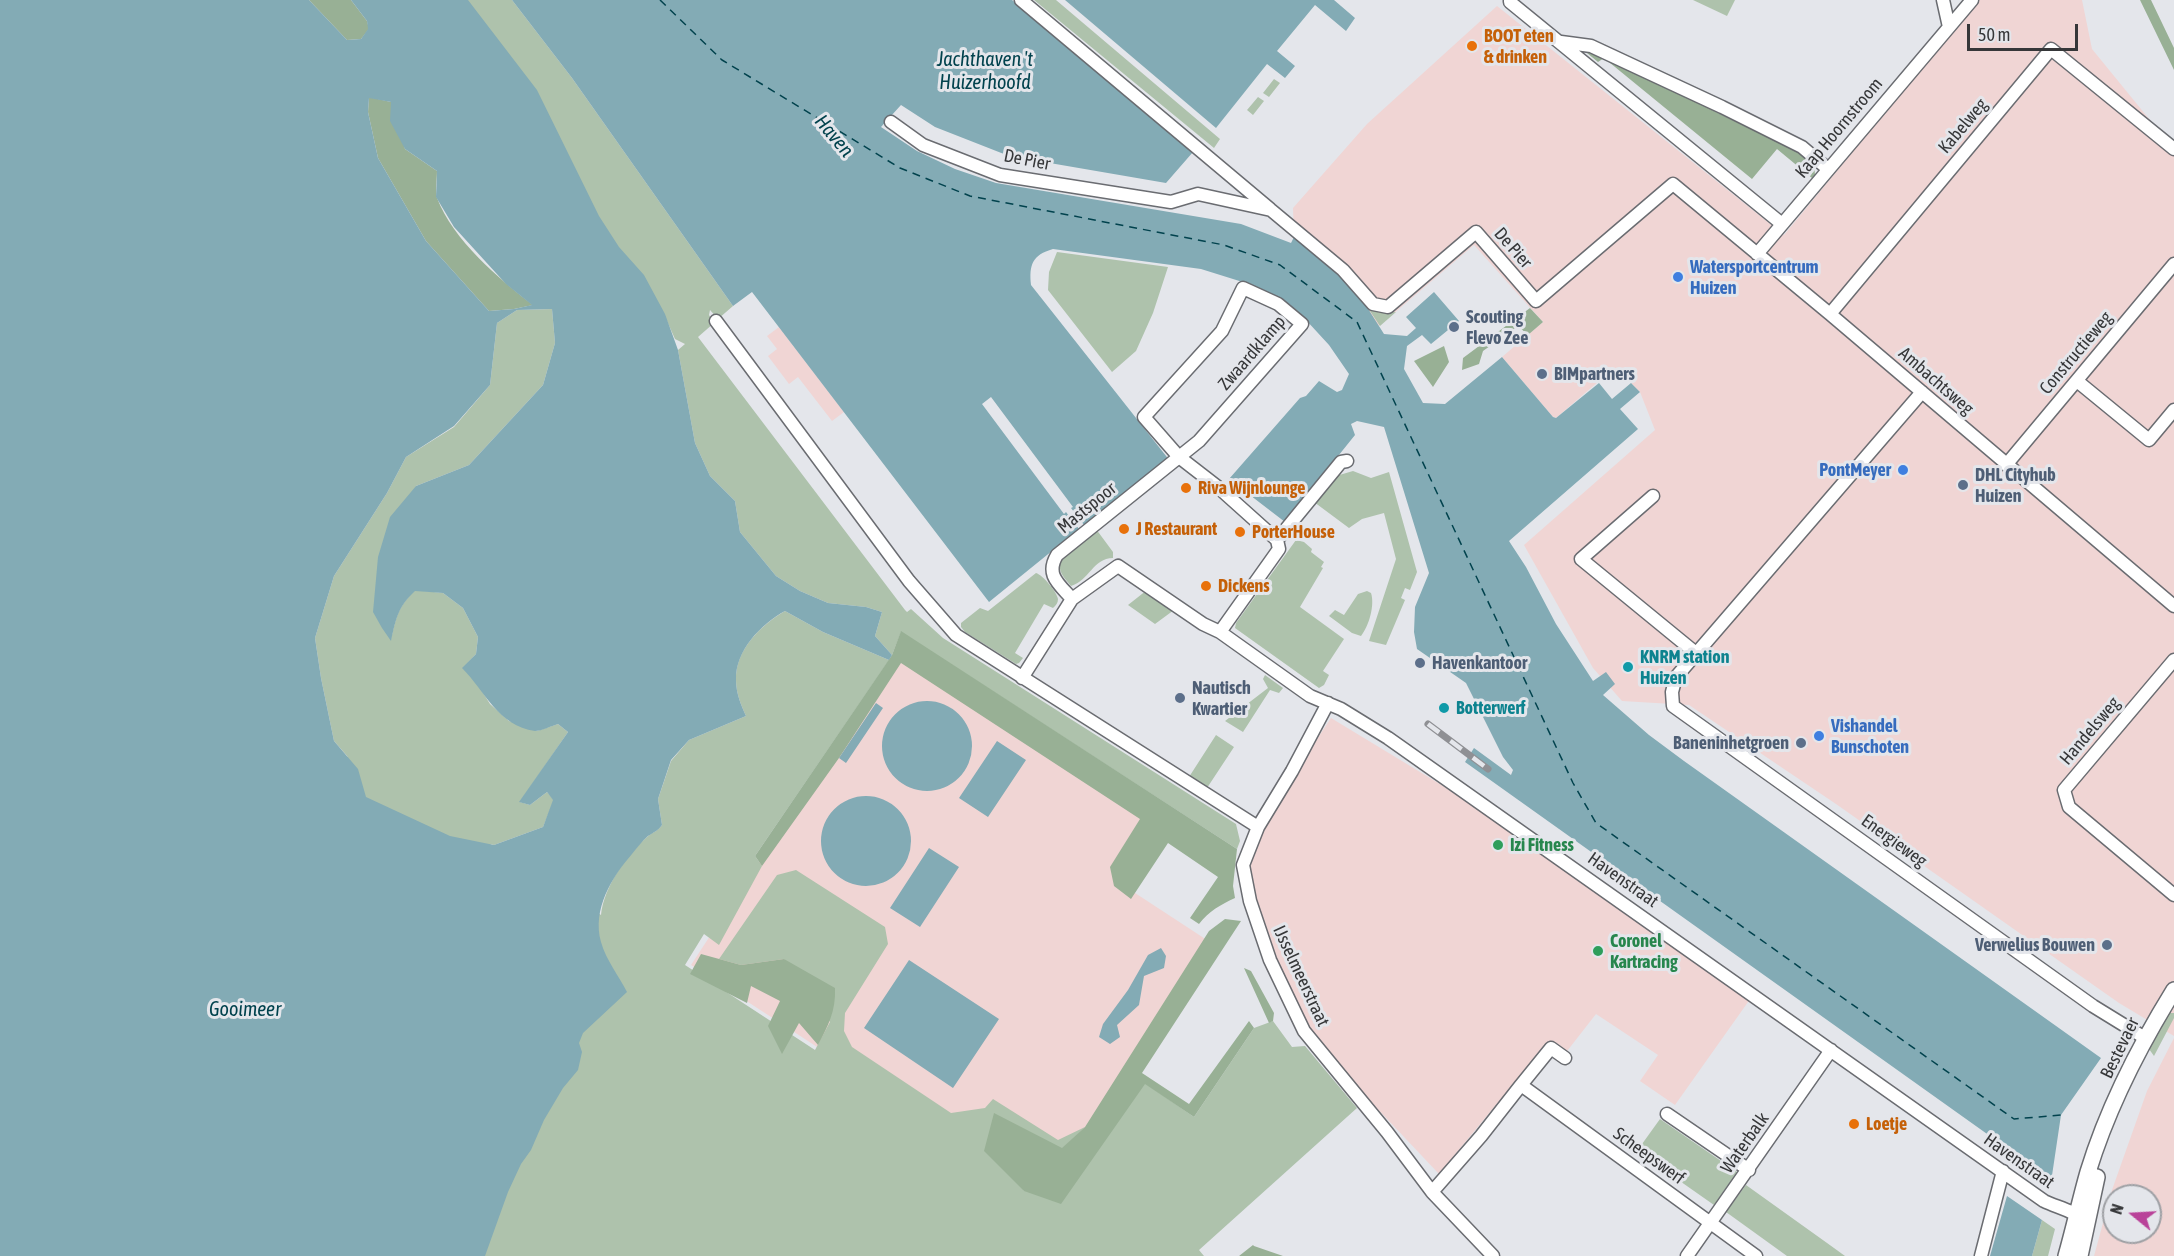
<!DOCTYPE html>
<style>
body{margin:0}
#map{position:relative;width:2174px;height:1256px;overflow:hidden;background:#e4e6eb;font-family:"Asap Condensed",sans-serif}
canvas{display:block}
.north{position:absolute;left:2102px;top:1184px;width:60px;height:60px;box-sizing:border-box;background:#e4e6eb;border:2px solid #9ea0a4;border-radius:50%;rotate:288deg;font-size:16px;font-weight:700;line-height:24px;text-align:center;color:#363739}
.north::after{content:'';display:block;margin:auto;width:21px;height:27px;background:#b94299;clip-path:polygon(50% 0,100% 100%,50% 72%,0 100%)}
.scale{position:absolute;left:1967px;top:24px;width:111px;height:27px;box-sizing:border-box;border:3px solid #363739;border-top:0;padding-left:8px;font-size:18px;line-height:21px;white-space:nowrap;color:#363739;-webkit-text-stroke:4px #e4e6eb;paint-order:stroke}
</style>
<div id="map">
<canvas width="2174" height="1256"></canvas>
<div class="north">N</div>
<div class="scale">50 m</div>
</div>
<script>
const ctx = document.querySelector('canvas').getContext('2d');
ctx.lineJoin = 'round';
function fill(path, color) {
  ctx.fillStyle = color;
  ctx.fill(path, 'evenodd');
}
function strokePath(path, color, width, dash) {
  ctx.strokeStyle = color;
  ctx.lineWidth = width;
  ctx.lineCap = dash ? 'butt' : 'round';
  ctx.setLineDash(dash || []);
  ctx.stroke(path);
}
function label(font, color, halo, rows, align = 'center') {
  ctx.font = font + ' "Asap Condensed",sans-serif';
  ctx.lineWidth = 6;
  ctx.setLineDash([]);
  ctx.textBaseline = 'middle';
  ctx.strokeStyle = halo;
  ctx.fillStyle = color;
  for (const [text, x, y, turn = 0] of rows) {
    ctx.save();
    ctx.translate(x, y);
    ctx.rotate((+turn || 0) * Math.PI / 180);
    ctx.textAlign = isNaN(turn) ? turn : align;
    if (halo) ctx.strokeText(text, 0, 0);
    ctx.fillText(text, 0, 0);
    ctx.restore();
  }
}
fill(new Path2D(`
 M1978 0H2082L2092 49 2154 125 2174 141V1036L2119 1003 1836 804 1689 705 1622 701 1593 668 1524 545 1655 430 1640 392 1631 383 1613 369 1556 418 1553 417 1502 357 1543 322 1474 245 1379 326 1294 237 1293 208 1367 124 1497 6 1784 235Z
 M779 327 844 412 832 421 798 377 789 384 768 356 777 349 767 336Z
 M899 647 1175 826 1132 891 1213 944 1048 1197 691 965Z
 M1331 718 1547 849 1753 995 1675 1105 1640 1081 1658 1055 1596 1014 1564 1055 1547 1043 1439 1174 1304 1031 1270 960 1244 865 1258 827Z
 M2174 1038V1256H2094L2112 1190 2147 1091ZM2114 1196H2150V1232H2114Z`), '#f0d5d4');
fill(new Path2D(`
 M463 0H512L572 78 733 306 718 319 710 310 709 315 714 323 698 337 905 610 907 612 911 609 943 638 1236 824 1240 841 1237 849 901 632 892 655 875 636 882 612 866 607 828 603 800 591 776 576 740 532 735 501 710 476 695 443 678 350 685 344 675 339 667 321 662 319Z
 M1034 0H1056L1220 139 1214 148Z
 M1693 0H1735L1727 16Z
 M1274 79 1280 83 1269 97 1263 93Z
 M1258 97 1264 101 1253 115 1247 110Z
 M1057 252 1168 267 1153 313 1136 351 1112 372 1048 290 1049 272Z
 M1368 308 1380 313 1396 312 1380 326Z
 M552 309 555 343 543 385 469 465 416 486 391 640C396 617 398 607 415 590L443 593 463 608 478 637 476 654 463 668 475 680 490 704 509 721 537 731 558 724 568 732 520 802 530 805 547 792 554 800 543 827 494 845 490 844 601 915C604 887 626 855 647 837 653 832 658 831 662 825L658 799 671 761 689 740 746 716C741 705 736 693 736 680 735 650 761 625 785 611L823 632 889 660 755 856 762 866 719 945 704 934 685 965 815 1050 830 1022 784 959 741 965 719 959 777 875 796 870 885 927 888 944 845 1013 844 1031 852 1047 951 1113 985 1108 993 1099 1058 1140 1085 1127 1062 1149 994 1114 1024 1191 1145 1083 1194 1117 1254 1028 1273 1021 1292 1047 1305 1046 1357 1108 1199 1250 1204 1256H0V544L348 757 334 741 321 678 315 638 334 576 387 493 406 457 454 427 490 385 497 323 517 310Z
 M1353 471 1371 478 1389 472 1417 572 1410 590 1405 588 1401 598 1405 600 1386 645 1369 641 1396 559 1384 513 1362 519 1349 528 1314 502 1336 476Z
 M1096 529 1113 552V558C1093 558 1089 581 1071 586 1067 581 1061 575 1060 569 1057 554 1086 537 1096 529Z
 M1296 540 1304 542 1312 549 1311 552 1324 562 1321 567 1323 568 1300 607 1344 639 1323 671 1329 675 1324 685 1319 688 1235 628 1236 623Z
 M1036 573C1043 575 1057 592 1058 599 1058 603 1056 605 1053 608L1044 604 1015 653 1023 658 1019 663 1016 664 965 632 961 627V623L980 608 988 611Z
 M1147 590 1174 610 1155 624 1128 605Z
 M1367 591 1371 593C1375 605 1369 626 1361 636L1352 633 1329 616 1335 610 1344 615 1358 594Z
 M1265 675 1283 688 1279 693 1270 690 1243 732 1225 721 1268 688 1263 679Z
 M1216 735 1234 747 1207 788 1189 777Z
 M2169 1013H2174V1018L2154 1056 2149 1049Z
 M1660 1119 1737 1172 1714 1205 1637 1151Z
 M1746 1185 1834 1248 1845 1256H1787L1726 1212Z
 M2042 1220 2055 1229 2048 1256H2032Z`), '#aec2ac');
fill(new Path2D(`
 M309 0H351L367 21 369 29 361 39 347 40Z
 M2140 0H2151L2174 48V70Z
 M1589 50 1800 153 1814 165 1815 175 1812 178 1777 149 1752 179 1604 58 1598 62 1587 53Z
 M369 97 391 102 405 149 437 171C437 179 435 191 437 198 453 240 499 279 533 305L514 309 489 311 426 241 378 158 368 112Z
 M1530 308 1543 322 1528 335 1518 326 1483 351 1479 364 1462 370 1463 358Z
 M1444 346 1449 362 1433 387 1414 361Z
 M901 631 1237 849 1233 886 1235 898C1220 905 1209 911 1199 924L1190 918 1218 877 1168 843 1131 899 1114 886 1110 867 1140 819 901 663 839 758 762 866 755 856 892 655Z
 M1225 919 1241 921 1142 1073 1189 1104 1249 1021 1254 1028 1194 1117 1145 1084 1061 1204 1024 1191 984 1151 994 1113 1062 1148 1085 1127 1209 931Z
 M701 954 741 965 784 959 835 988C836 1011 828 1026 818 1045L799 1023 782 1054 768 1026 780 1001 751 986 747 1003 690 974Z
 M1244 968 1251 971 1274 1013 1273 1021 1269 1023Z
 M1253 1245 1254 1246 1283 1256H1239Z`), '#98b095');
fill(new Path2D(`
 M0 0H309L347 40 361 39 368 29 367 21 351 0H468L537 90 599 216 619 247 644 275 665 314 678 350 695 443 710 476 735 501 740 532 776 576 800 591 828 603 866 607 882 612 875 636 892 655 889 660 823 632 785 611C761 624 735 651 736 680 736 693 741 705 746 716L689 740 671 760 658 799 662 825C658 831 654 832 648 836 642 841 637 848 632 854 612 877 592 909 601 942 606 960 619 976 627 992L583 1033 579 1043 582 1052 578 1070 563 1088 544 1120 531 1150 521 1164 508 1192 485 1256H0ZM369 98 391 102 390 121 405 149 437 171 436 197 454 227 506 284 532 305 514 309 489 311 426 241 378 158 368 112ZM552 309 555 343 543 385 469 465 416 486 390 517 378 557 373 612 382 628 391 641C396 618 398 607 415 591L443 593 463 608 478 637 476 654 462 668C485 691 498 726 535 731 542 731 551 726 558 724L568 732 519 802 530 805 547 792 553 800 543 827 494 845 450 836 366 797 358 769 334 741 321 678 315 638 334 576 387 493 406 457 454 426 490 385 497 323 517 310Z
 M512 0H1012L1193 152 1166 183 1009 156 935 127 901 105 881 127 917 151 955 169 996 183 1241 224 1291 243 1294 237 1331 267 1360 296 1384 334 1407 336 1416 328 1406 317 1434 292 1459 321 1431 344 1422 335 1407 346 1404 369 1423 403 1445 404 1502 357 1553 417 1556 418 1599 383 1612 399 1631 383 1640 392 1620 409 1638 429 1509 541 1526 567 1556 624 1593 681 1606 672 1615 684 1603 695 1649 735 1684 761 2101 1058 2061 1115 2050 1189 2016 1165 2018 1156 1465 762 1474 748 1511 775 1513 770 1503 757 1466 683 1417 649 1414 632 1415 607 1429 573 1384 427 1357 421 1351 424 1355 435 1285 522 1229 479 1300 398 1306 396 1319 381 1337 392 1342 390 1349 374 1329 345 1306 320 1249 284 1201 269 1053 249C1032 255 1029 265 1031 285L1170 461 1084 525 989 602 752 292 733 306 572 78Z
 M1065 0H1334L1355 18 1346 31 1315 5 1277 51 1295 66 1285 78 1267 64 1216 128Z
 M882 746a45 45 0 1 1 90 0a45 45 0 1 1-90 0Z
 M876 703 883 708 846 763 839 758Z
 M997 741 1026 760 988 817 959 798Z
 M821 841a45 45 0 1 1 90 0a45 45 0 1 1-90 0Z
 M929 848 959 867 920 927 890 908Z
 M1161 948 1166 956 1164 968 1144 976 1139 1005 1117 1025 1120 1037 1110 1044 1099 1037 1103 1024 1128 990 1148 955Z
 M909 960 999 1019 953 1088 864 1028Z
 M2007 1196 2042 1220 2032 1256H1990Z`), '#83abb5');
fill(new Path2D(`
 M991 397 1073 507 1071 508 1084 525 1079 529 1066 512 1064 514 982 404Z`), '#e4e6eb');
strokePath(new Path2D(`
 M660 0 722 60 900 168 970 196 1224 245 1280 265 1357 322 1573 783 1596 823 2014 1119 2061 1115`), '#01424d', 1.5, [8, 6]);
const minor = new Path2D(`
 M1021 0 1270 209
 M1510 0V2L1782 224
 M1943 0 1949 27
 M1561 42 1591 46 1722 107 1802 147 1828 169
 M891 122 923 145 1000 175 1171 202 1198 194 1271 210 1343 270 1373 304 1388 307 1476 232 1536 301 1673 184 1830 314 2174 606
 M1757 254 1972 0
 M1243 288 1278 304 1302 324 1199 441 1179 457 1144 417 1222 331Z
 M1830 314 2051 49 2174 149
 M716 321 909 581 956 635 1258 827
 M2077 381 2149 440 2174 410
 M1922 392 1676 677 1672 692 1673 706 2093 1006 2145 1038
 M2006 465 2174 264
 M1653 496 1581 559 1697 654
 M1072 599C1059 584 1045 575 1057 555L1179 457 1219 488 1277 540
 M1220 632 1279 549 1277 540 1341 462 1347 461
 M2174 660 2064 790 2069 807 2174 895
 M1022 678 1072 599 1118 566 1203 624 1220 632 1310 696 1341 709 1388 738 2044 1201C2056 1207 2075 1211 2083 1220
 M1328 703 1292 771 1258 827 1243 865 1250 901 1270 960 1304 1031 1387 1132 1432 1192 1493 1256
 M1521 1085 1551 1048 1565 1058
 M1667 1114 1749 1170
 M1432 1192 1481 1136 1521 1085 1756 1256
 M1687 1256 1831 1050
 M1981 1256 2003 1171`);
const tertiary = new Path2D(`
 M2066 1256C2074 1228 2080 1200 2088 1172 2107 1110 2140 1045 2174 990
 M2080 1256 2097 1177`);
strokePath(minor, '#6a6c71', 15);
strokePath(tertiary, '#6a6c71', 18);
strokePath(minor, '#fff', 12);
strokePath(tertiary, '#fff', 15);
const rail = new Path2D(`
 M1428 724 1488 769`);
strokePath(rail, '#8f9094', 7);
strokePath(rail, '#e4e6eb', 4.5, [14]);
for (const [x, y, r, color] of [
 [1472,46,6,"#e8710a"],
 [1678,277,6,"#3f7fe0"],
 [1454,327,6,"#5c6f8a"],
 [1542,374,6,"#5c6f8a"],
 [1903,470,6,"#3f7fe0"],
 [1963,485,6,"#5c6f8a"],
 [1186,488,6,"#e8710a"],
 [1124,529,6,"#e8710a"],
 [1240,532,6,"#e8710a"],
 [1206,586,6,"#e8710a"],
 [1420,663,6,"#5c6f8a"],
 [1628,667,6,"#0f9aa8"],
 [1180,698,6,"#5c6f8a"],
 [1444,708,6,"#0f9aa8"],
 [1819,736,6,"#3f7fe0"],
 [1801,743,6,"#5c6f8a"],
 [1498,845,6,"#2e9e5b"],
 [2107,945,6,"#5c6f8a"],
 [1598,951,6,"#2e9e5b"],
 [1854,1124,6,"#e8710a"]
]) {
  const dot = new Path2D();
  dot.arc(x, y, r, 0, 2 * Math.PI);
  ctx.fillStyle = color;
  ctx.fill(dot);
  strokePath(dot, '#e4e6eb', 2);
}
label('bold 18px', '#c56008', '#e4e6eb', [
 ["BOOT eten",1484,36],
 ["& drinken",1484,57],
 ["Riva Wijnlounge",1198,488],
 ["J Restaurant",1136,529],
 ["PorterHouse",1252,532],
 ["Dickens",1218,586],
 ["Loetje",1866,1124]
], 'left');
label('18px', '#363739', '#e4e6eb', [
 ["Kabelweg",1963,126,-50],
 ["Kaap Hoornstroom",1839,128,-50],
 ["De Pier",1027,160,11],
 ["De Pier",1513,248,49],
 ["Zwaardklamp",1252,353,-49],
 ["Constructieweg",2076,353,-50],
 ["Ambachtsweg",1936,381,41],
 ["Mastspoor",1087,508,-39],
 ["Handelsweg",2090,731,-50],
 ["Energieweg",1894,841,36],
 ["Havenstraat",1623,880,35],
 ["IJsselmeerstraat",1301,976,65],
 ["Bestevaer",2120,1048,-64],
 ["Waterbalk",1745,1143,-55],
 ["Scheepswerf",1649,1156,36],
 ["Havenstraat",2019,1161,35]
]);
label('bold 18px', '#366cbe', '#e4e6eb', [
 ["Watersportcentrum",1690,267],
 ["Huizen",1690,288],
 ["PontMeyer",1891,470,"right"],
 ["Vishandel",1831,726],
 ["Bunschoten",1831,747]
], 'left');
label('bold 18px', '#4e5e75', '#e4e6eb', [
 ["Scouting",1466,317],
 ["Flevo Zee",1466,338],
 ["BIMpartners",1554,374],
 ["DHL Cityhub",1975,475],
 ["Huizen",1975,496],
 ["Havenkantoor",1432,663],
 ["Nautisch",1192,688],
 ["Kwartier",1192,709],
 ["Baneninhetgroen",1789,743,"right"],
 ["Verwelius Bouwen",2095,945,"right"]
], 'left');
label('bold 18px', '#0d838f', '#e4e6eb', [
 ["KNRM station",1640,657],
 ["Huizen",1640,678],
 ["Botterwerf",1456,708]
], 'left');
label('bold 18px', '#27864d', '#e4e6eb', [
 ["Izi Fitness",1510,845],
 ["Coronel",1610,941],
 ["Kartracing",1610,962]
], 'left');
label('italic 20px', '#01424d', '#e4e6eb', [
 ["Jachthaven 't",985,60],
 ["Huizerhoofd",985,83],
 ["Haven",834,136,50],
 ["Gooimeer",245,1010]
]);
</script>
